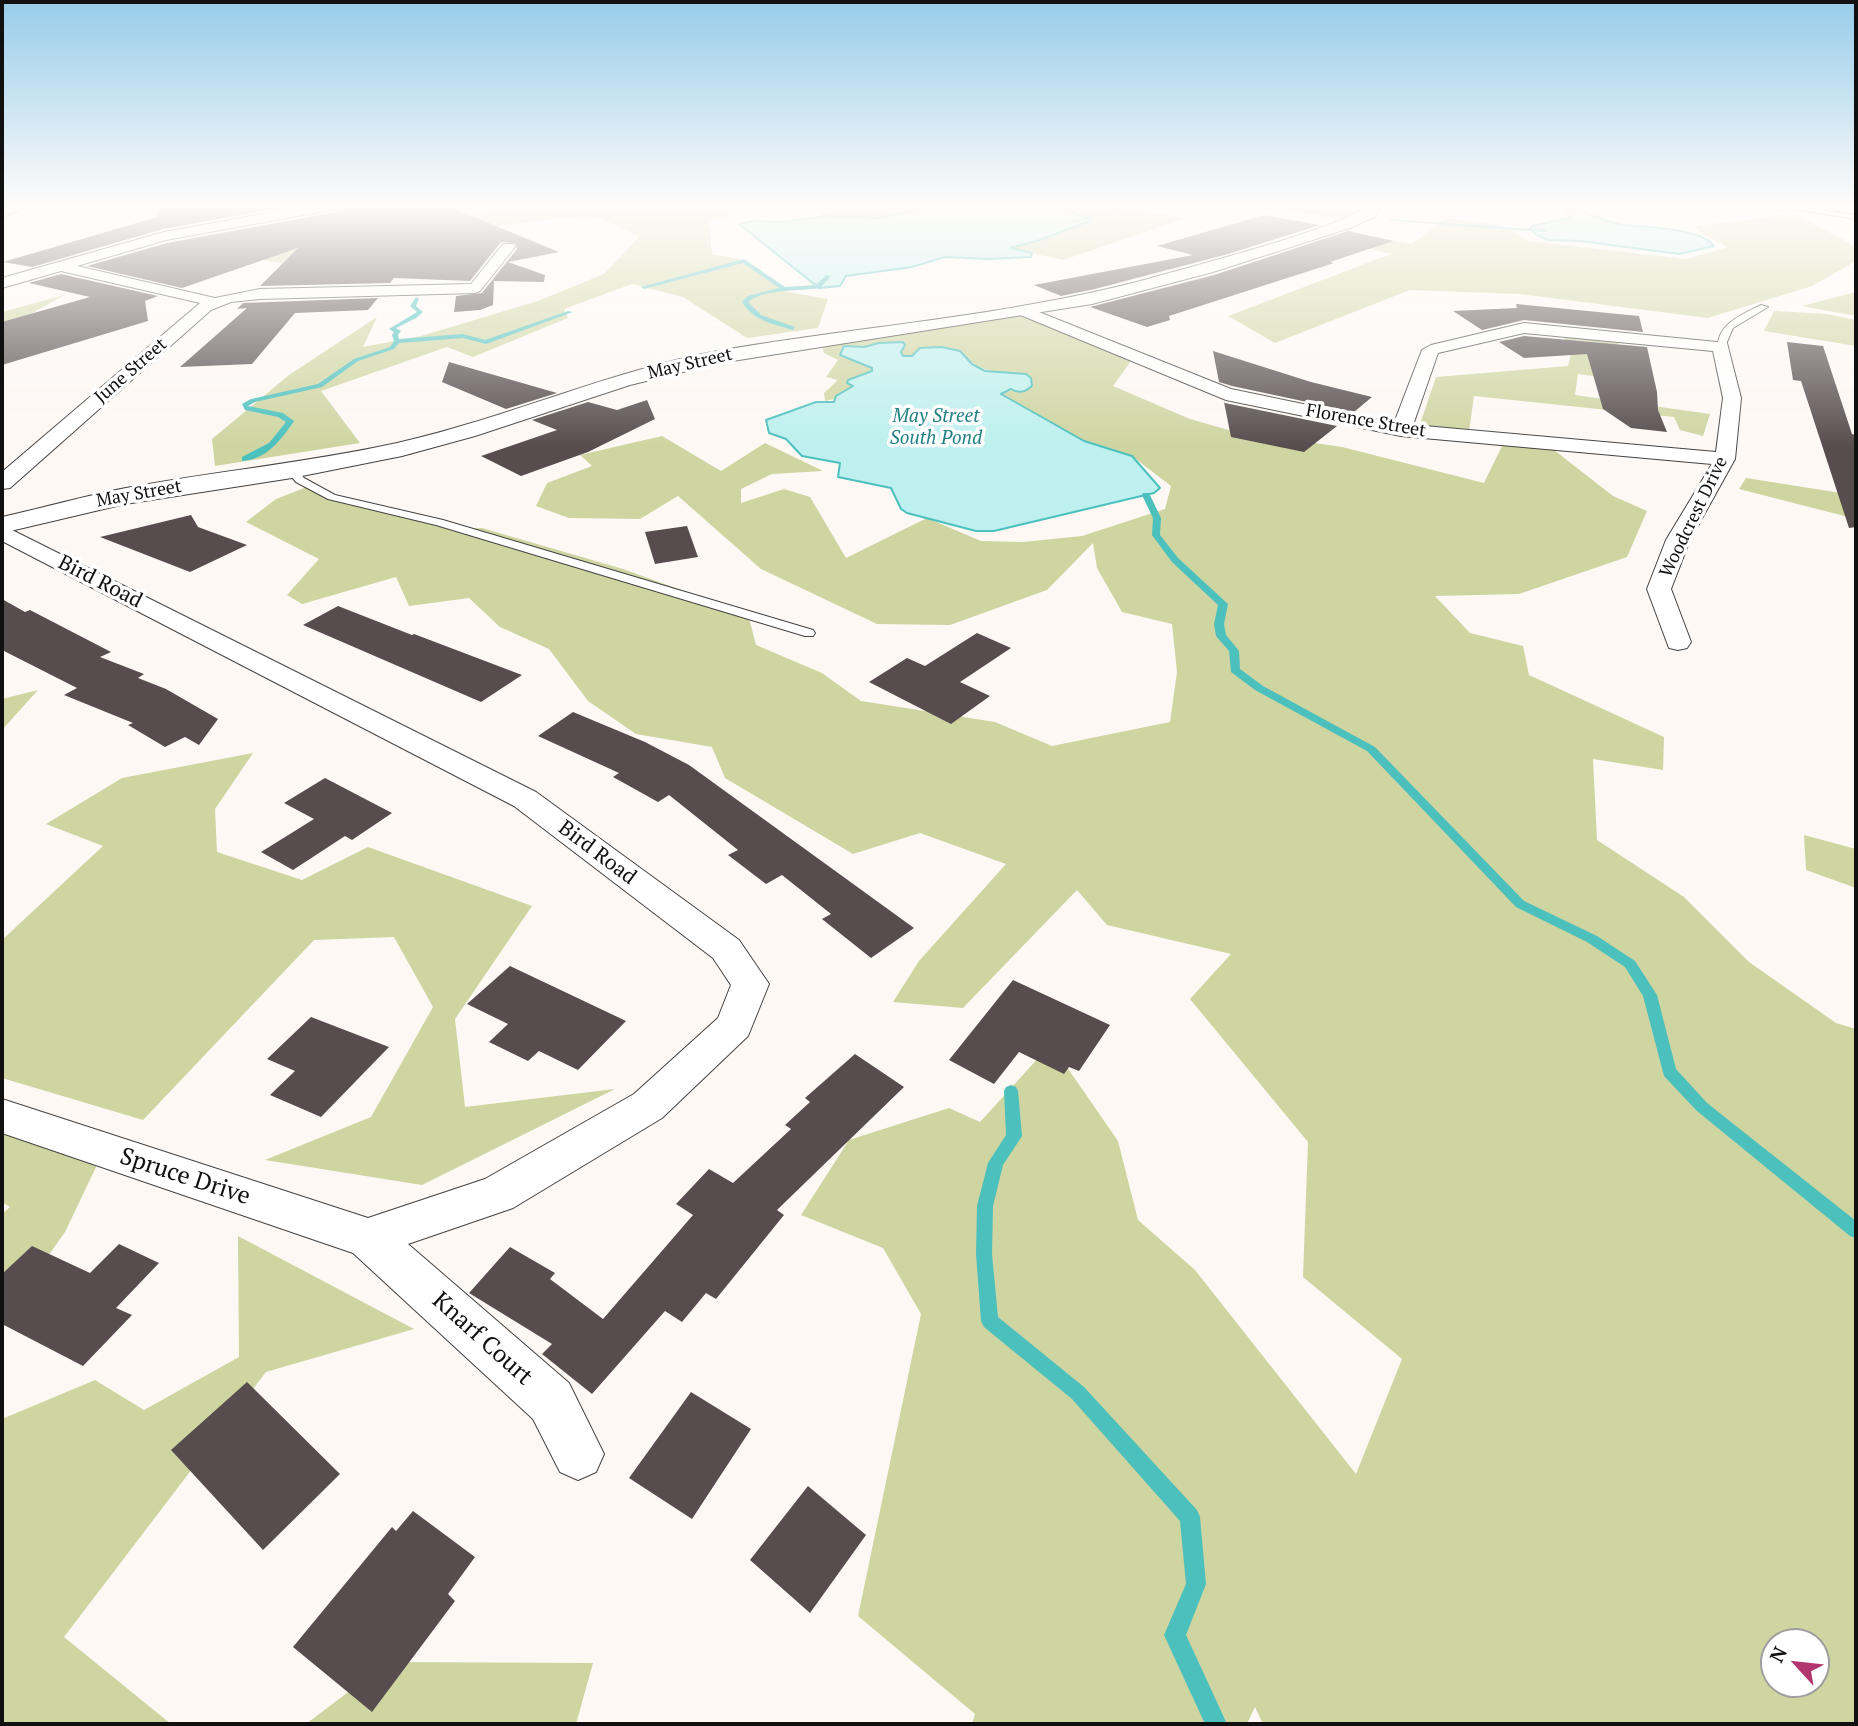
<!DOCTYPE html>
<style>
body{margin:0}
#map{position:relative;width:1858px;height:1726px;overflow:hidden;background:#fef8f4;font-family:"PT Serif",serif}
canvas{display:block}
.frame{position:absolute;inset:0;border:4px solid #101010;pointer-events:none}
.north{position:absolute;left:1760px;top:1628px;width:70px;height:70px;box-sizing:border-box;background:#fff;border:2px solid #9f9f9f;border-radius:50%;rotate:297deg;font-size:19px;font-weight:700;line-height:28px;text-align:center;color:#101010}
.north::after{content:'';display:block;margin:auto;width:24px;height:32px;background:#b33570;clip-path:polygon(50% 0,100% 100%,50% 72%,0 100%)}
</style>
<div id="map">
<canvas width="1858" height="1726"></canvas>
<div class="frame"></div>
<div class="north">N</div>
</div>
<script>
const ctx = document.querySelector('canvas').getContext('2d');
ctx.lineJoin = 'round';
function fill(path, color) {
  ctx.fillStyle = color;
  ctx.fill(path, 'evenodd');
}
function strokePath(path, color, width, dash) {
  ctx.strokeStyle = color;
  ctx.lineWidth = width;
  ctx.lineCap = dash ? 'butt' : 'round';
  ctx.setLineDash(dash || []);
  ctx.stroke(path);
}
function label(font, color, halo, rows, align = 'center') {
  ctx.font = font + ' "PT Serif",serif';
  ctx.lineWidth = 7;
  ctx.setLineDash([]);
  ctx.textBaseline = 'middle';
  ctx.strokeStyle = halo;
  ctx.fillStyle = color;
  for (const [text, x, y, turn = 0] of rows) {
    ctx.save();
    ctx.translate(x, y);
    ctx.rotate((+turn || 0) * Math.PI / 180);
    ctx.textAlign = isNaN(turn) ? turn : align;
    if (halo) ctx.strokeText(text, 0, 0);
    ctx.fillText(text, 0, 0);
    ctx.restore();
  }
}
fill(new Path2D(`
 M484 205H761L709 222 712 254 739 259 787 292 828 299 818 328 747 338 683 297 632 284 564 309 568 318 473 357 447 347 321 391 360 443 215 466 212 439 289 375 377 317 363 347 421 336 538 301 604 274 639 237 598 217H570L454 232 358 252 278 263 231 253 271 247 317 251 396 234 489 208Z
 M803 205H946L879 218 824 216Z
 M1050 205H1297L1362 208 1351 216 1338 219 1272 209 1239 211 1198 207 1140 210 1187 218 1063 260 1009 248 1026 243 1070 210Z
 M1796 214 1856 247V261L1812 286 1708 318 1519 294 1410 290 1275 343 1228 316 1391 254 1327 239 1349 232 1412 244 1445 218 1502 225 1528 241 1686 259 1728 247 1700 233 1694 226Z
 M1856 292V316L1802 306Z
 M64 295 12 325 2 337V312Z
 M1774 311 1827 314 1856 320V346L1764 331Z
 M1016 316 1057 322 1107 352 1131 361 1113 386 1190 419 1232 431 1342 447 1484 483 1504 442 1554 450 1613 496 1647 511 1627 557 1519 594 1435 596 1470 633 1523 646 1529 675 1664 737 1663 770 1593 759 1597 840 1684 897 1749 962 1836 1023 1856 1029V1724H1263L1255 1707 1247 1724H972L975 1714 858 1616 921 1314 883 1248 801 1215 849 1140 949 1108 980 1122 1051 1044 1118 1141 1138 1220 1195 1270 1356 1474 1402 1359 1303 1277 1308 1142 1190 999 1231 954 1107 925 1077 890 963 1008 893 1002 919 961 1006 864 920 833 853 854 725 778 712 747 636 734 588 701 549 649 500 627 469 598 409 606 396 577 302 604 287 595 319 559 246 522 276 499 307 487 450 529 482 528 623 569 748 614 756 645 822 673 861 701 995 722 1052 746 1170 722 1177 672 1172 624 1122 612 1097 568 1093 543 1047 590 950 625 877 624 761 569 678 496 640 519 569 518 536 506 547 483 592 466 580 455 662 436 721 471 765 443 823 471 772 474 741 489V503L784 489 810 497 846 558 927 518 981 541 1023 542 1082 536 1165 509 1171 486 1132 456 1084 441 1001 393 1032 386 1031 378 1026 374C996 373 981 374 960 351L941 355 888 356 896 368 843 397 825 401 824 393 838 380 826 377 838 360 824 353 822 346ZM1774 1642H1816V1684H1774Z
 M1563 335 1621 341 1606 355 1610 378 1578 374 1575 395 1710 414 1703 436 1680 430 1674 417 1474 396 1469 432 1419 427 1436 377 1568 366 1571 354Z
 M1746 478 1841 493 1856 498V519L1739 489Z
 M38 690 2 730V699Z
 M253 753 215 809 217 852 302 880 368 847 532 906 455 1019 465 1107 615 1089 422 1185 265 1160 371 1117 433 1007 394 937 314 940 143 1120 2 1078V940L103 846 46 824 122 778Z
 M1804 835 1856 849V888L1806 870Z
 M2 1129 98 1163 65 1232 2 1321V1214L10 1207 2 1202Z
 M238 1236 414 1329 266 1372 64 1637 171 1724H2V1419L95 1380 144 1410 239 1357Z
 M388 1662 593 1663 576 1724H306Z`), '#ced5a1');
const water = new Path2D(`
 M946 205C991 205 1052 196 1090 221L1040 240 1010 248 1032 253 1031 257 988 259 945 257 912 267 846 276 840 286 819 288 739 224 753 221 784 222 824 216 879 218Z
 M1561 206C1581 208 1606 223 1624 225 1645 227 1702 228 1714 246L1679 254 1580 241 1548 240 1535 234 1530 228 1532 226 1570 218 1567 212 1557 207Z
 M903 342 905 345 901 352 903 356H912L920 348 941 347 960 351 972 364 985 371 1026 374 1031 378 1032 386C1025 392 1019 394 1011 389L1001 394 1084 441 1132 456 1160 488 1154 493 994 531H976L907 513 901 509 891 488 838 477 840 463 802 456 786 439 769 433 766 420 816 402H834L836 396 853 386 847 383 848 380 872 371V368L840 355 844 346 864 347 879 343Z`);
fill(water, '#bdf0ee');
strokePath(water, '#4bc0bd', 2);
fill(new Path2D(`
 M1125 205H1171L1128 207 1071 223 1069 222Z
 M1267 205 1347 213 1349 214 1298 212Z
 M1389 219 1545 230 1547 231 1545 232 1391 221Z
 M744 259 785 287 816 285 826 275 831 276 820 288C801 291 762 289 748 302L761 315 795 327 793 330C773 324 754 321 742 302L748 296 779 288 743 263 644 289 641 287Z
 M416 297 419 299 416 306 423 312 416 318 396 328 401 331 398 335 399 339 463 334 485 340 568 311 573 312 486 344 463 338 399 343 394 349 358 361 322 387 255 402 248 406 283 413 294 421C282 439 266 460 242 461V457L269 443 286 422 278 417 245 410 242 404 251 399 318 384 354 359 390 347 394 341 392 335 394 332 389 329 417 312 410 306Z
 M1143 493H1149L1161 518 1160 535 1178 558 1228 604 1224 624 1226 635 1239 651 1240 669 1263 686 1375 747 1524 901 1597 936 1635 961 1657 995 1676 1069 1707 1103 1856 1221V1238L1850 1236 1697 1111 1664 1076 1643 996 1625 967 1587 942 1516 907 1367 751 1255 690 1231 672 1229 651 1216 636 1214 624 1218 605 1172 562 1152 535 1153 518 1142 495Z
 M1011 1085 1016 1087 1018 1091 1022 1136 1003 1165 993 1206 992 1254 998 1317 1084 1387 1197 1510 1200 1517 1206 1584 1186 1635 1227 1724H1205L1164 1635 1186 1584 1180 1521 1072 1399 984 1327 981 1321 976 1254 977 1206 988 1163 1006 1135 1004 1091 1006 1087Z`), '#4bc0bd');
fill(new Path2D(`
 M156 205H296L163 229 32 267 3 262 157 217Z
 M345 205H445L559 252 508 262 545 275 544 282 494 281 493 305 480 310 454 312 456 296 482 293 517 249 515 243 501 242 470 281 394 278 390 283 260 286 298 248 182 288 87 266 167 243 336 212Z
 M1264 215 1320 225 1228 254 1095 289 1061 296 1034 285 1193 255 1157 246Z
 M1348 231 1393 241 1330 262 1334 263 1169 316 1170 320 1147 327 1090 307 1214 275Z
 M61 274 158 296 145 301 148 321 2 365V322L90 297 29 283Z
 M378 298 368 310 295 313 252 364 180 367 247 308 237 309 243 303Z
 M1516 304 1639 316 1643 332 1524 320 1482 330 1453 311 1517 308Z
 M1524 336 1647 347 1657 392 1658 410 1667 432 1631 428 1603 409 1587 354 1524 358 1499 342Z
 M1787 342 1823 346 1852 434 1856 435V527L1849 528 1801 381 1793 380Z
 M1213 351 1311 382 1372 397 1354 412 1232 386 1219 382Z
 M449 362 557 393 506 409 442 382Z
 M647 400 655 419 588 452 521 476 481 456 557 430 532 420 588 402 617 410Z
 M1224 402 1225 403 1337 426 1304 452 1231 437Z
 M191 515 198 527 247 545 190 572 100 537Z
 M687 526 698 557 655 564 645 532Z
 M2 599 25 612 30 610 111 652 100 657 144 674 138 678 166 689 218 719 199 745 185 737 165 747 128 725 133 723 64 695 77 688 2 650Z
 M338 606 412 635 414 634 522 675 481 702 303 625Z
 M977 633 1011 648 960 682 990 696 951 724 869 682 907 658 925 666Z
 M573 712 645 742 689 765 914 928 871 958 822 919 831 914 782 875 766 884 728 855 738 850 669 795 658 802 613 777 619 773 538 736Z
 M325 778 392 813 352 840 345 836 293 870 261 852 314 819 284 803Z
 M510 966 626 1021 578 1070 539 1051 528 1061 489 1042 508 1024 467 1004Z
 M1013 980 1110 1025 1079 1071 1069 1067 1064 1074 1019 1052 994 1084 949 1060Z
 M311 1017 389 1047 321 1117 270 1095 295 1071 267 1059Z
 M855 1054 904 1087 777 1210 784 1215 716 1299 706 1293 682 1322 665 1311 592 1394 542 1354 552 1344 469 1293 510 1247 555 1273 550 1279 603 1319 693 1215 676 1204 709 1169 733 1183 791 1129 785 1125 810 1102 805 1098Z
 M119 1244 159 1263 116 1308 132 1315 83 1366 2 1324V1274L32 1246 90 1273Z
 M247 1382 340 1474 263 1550 171 1450Z
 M691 1392 751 1429 692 1519 629 1478Z
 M808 1486 866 1535 810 1613 750 1560Z
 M413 1511 475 1557 448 1594 455 1601 372 1712 293 1647 392 1527 396 1531Z`), '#574d4e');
const service = new Path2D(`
 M1785 205 1856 215V219L1781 207Z
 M1761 305 1768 307 1733 328 1724 349H1718C1716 324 1743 314 1761 305Z
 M288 469H296L304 478 335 495 443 520 813 630 815 633 813 636H805L436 525 328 499 296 482 287 471Z`);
const minor = new Path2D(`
 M12 205H32L2 217V209Z
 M313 205H342L336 209 166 240 77 266 215 298 260 289 471 284 503 244H513L515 247 480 291 475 293 260 299 231 302 211 310 10 488 2 489V472L200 303 61 271 2 288V278L164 232Z
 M1761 205H1789L1790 207 1784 211Z
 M1024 306 1231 389 1394 423 1422 350 1431 345 1524 323 1727 343 1741 398 1735 459 1690 540 1671 589 1691 642 1687 648 1678 650 1669 648 1647 589 1666 540 1712 464 1401 436 1226 400 1018 314 1016 311ZM1524 333 1713 351 1723 398 1716 452 1413 425 1438 353Z
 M2 525 536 792 739 940 769 984 748 1036 662 1118 513 1208 408 1244 569 1383 604 1454 596 1472 578 1480 560 1472 533 1419 353 1253 2 1133V1099L368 1218 485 1179 634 1094 718 1018 731 985 713 958 514 806 2 541Z`);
const tertiary = new Path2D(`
 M1367 205H1382L1374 217 1350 228 1213 272 1092 304 720 363 630 385 475 436 402 456 292 478 125 504 2 533V517C43 508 84 496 126 488 216 471 307 463 397 443 508 418 611 370 723 350 864 326 1009 316 1148 279 1182 269 1353 225 1367 205Z`);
strokePath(service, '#434343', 2);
strokePath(minor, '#434343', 2);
strokePath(tertiary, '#434343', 2);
fill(service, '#fff');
fill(minor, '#fff');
fill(tertiary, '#fff');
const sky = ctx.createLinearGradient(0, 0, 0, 447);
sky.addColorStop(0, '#97ccea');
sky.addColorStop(0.46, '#fffcfa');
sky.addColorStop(1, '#fffcfa00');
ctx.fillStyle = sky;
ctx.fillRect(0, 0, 1858, 447);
label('18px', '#101010', '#fff', [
 ["May Street",690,364,-13],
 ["June Street",131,371,-41],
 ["Florence Street",1366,421,10],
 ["May Street",139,494,-10],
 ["Woodcrest Drive",1694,517,-64]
]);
label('italic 19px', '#228182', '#fff', [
 ["May Street",936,417],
 ["South Pond",936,439]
]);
label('21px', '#101010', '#fff', [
 ["Bird Road",100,582,27],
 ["Bird Road",597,853,37]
]);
label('24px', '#101010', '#fff', [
 ["Spruce Drive",185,1177,18],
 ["Knarf Court",482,1339,42]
]);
</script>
